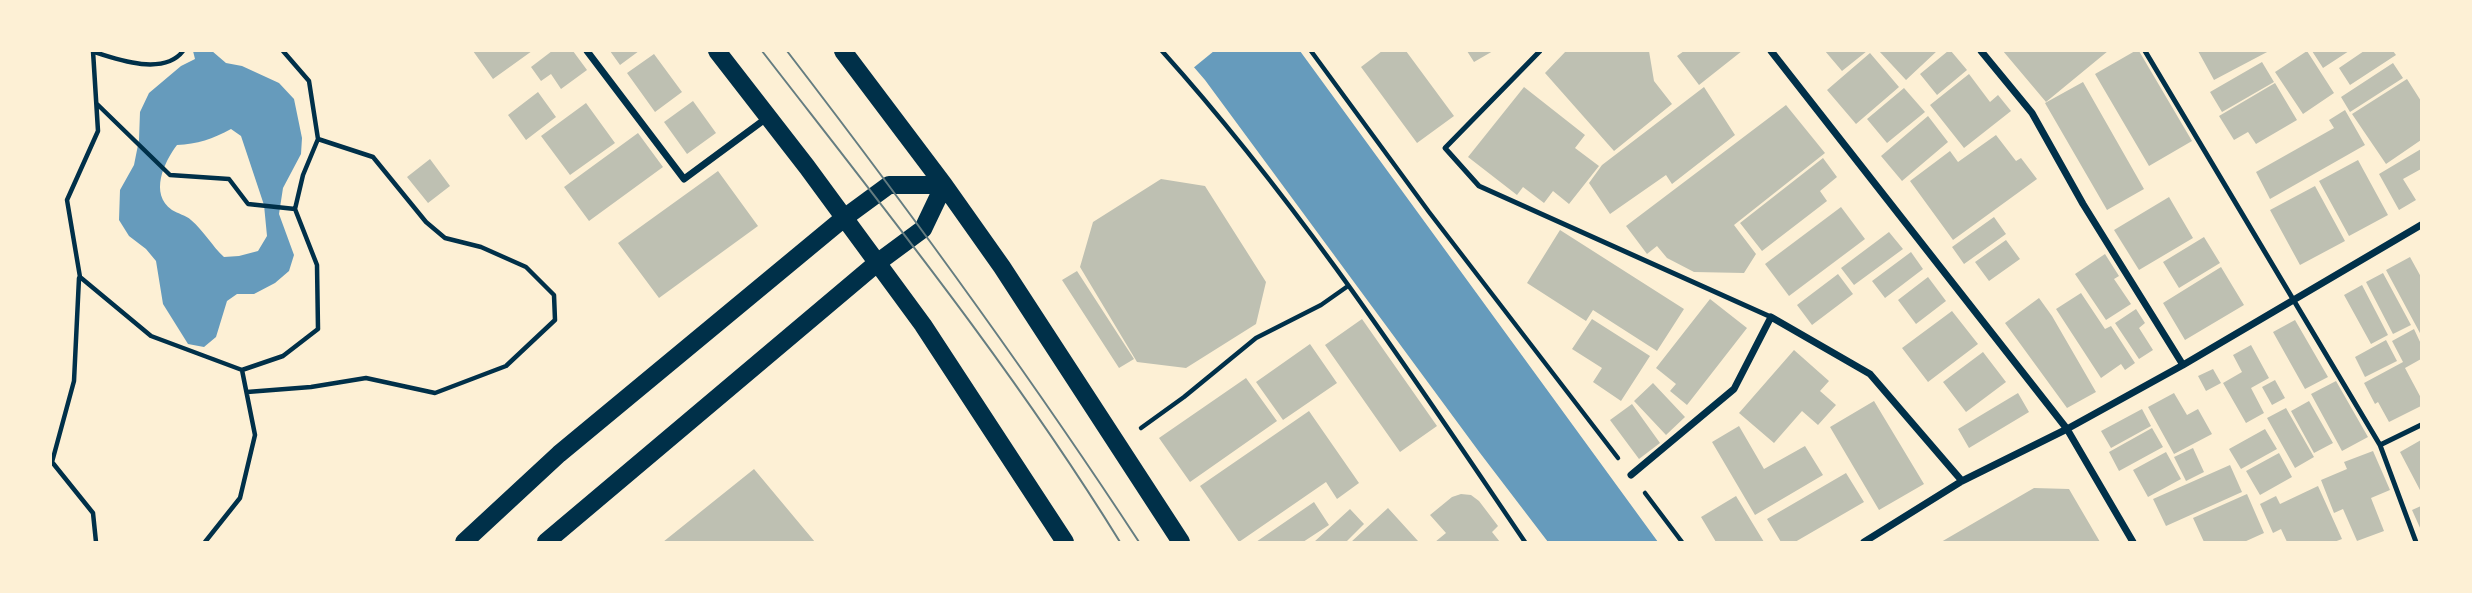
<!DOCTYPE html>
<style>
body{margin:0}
#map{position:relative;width:2472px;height:593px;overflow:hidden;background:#fdf0d5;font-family:"Fira Sans Condensed",sans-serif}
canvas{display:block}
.frame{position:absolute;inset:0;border:52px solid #fdf0d5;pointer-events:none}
</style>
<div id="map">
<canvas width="2472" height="593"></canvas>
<div class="frame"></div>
</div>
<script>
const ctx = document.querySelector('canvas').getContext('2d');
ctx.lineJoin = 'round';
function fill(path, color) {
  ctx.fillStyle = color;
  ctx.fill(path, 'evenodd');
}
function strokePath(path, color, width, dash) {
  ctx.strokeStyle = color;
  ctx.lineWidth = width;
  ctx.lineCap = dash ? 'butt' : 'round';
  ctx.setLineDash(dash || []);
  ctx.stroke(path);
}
fill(new Path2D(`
 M193 51H212L226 63 242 66 279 83 294 99 302 138 301 154 283 188 279 214 294 255 289 271 275 283 254 294H237L227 301 216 337 204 347 188 344 163 304 156 261 146 249 129 236 119 220 120 190 134 165 139 140 140 112 149 93 181 66 195 59ZM231 129 241 136 264 205 267 236 258 251 239 256 224 257C212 246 204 231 191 220 186 215 178 214 172 210 149 194 164 162 177 145 197 144 213 139 231 129Z
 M1180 51H1300L1658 542H1548L1480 453 1205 80Z`), '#669bbc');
fill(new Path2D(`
 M1177 51H1214L1192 69Z`), '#fdf0d5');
fill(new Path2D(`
 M473 51H532L493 79Z
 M552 51H573L587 70 561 89 551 74 541 81 531 67Z
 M610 51H639L620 65Z
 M1382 51H1406L1454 116 1417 143 1361 67Z
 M1467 51H1493L1474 62Z
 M1566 51H1649L1654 81 1672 104 1614 151 1545 73Z
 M1684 51H1742L1699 85 1677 56Z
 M1825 51H1867L1842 71Z
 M1879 51H1937L1906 80Z
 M1948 51H1951L1967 70 1937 95 1920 74Z
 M2003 51H2108L2046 102Z
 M2135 51H2139L2192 141 2149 166 2095 74Z
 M2198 51H2269L2214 80Z
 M2307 51 2334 93 2303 114 2275 72Z
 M2312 51H2349L2323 68Z
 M2364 51H2393L2396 55 2350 85 2339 68Z
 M1870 53 1899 87 1856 124 1827 90Z
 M654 54 682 92 655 112 627 73Z
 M2262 62 2274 82 2222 112 2210 92Z
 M2393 63 2403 78 2350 112 2341 97Z
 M1969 74 1990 102 1998 95 2011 111 1964 148 1930 105Z
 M2407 79 2421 101V140L2386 164 2352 114Z
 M2083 82 2144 189 2107 210 2045 103Z
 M2275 83 2297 120 2256 144 2248 132 2234 140 2219 116Z
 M1524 87 1585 135 1575 148 1599 166 1569 204 1553 191 1544 203 1523 187 1517 195 1468 157Z
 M1704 87 1735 135 1672 184 1666 175 1610 214 1589 183 1602 165Z
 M1904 88 1925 112 1887 143 1867 119Z
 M538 92 556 117 526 140 508 115Z
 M693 101 716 133 687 154 664 122Z
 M586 103 615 143 570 175 541 136Z
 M1786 105 1825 153 1734 225 1756 254 1744 273 1694 272 1667 258 1657 246 1647 254 1626 226Z
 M2345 110 2365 145 2270 199 2256 172 2334 128 2329 120Z
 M1928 116 1948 142 1902 181 1881 156Z
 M638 133 663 167 589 221 564 187Z
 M1996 135 2016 161 2021 158 2037 179 1953 240 1910 181 1950 151 1958 162Z
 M2421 149V169L2403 179 2416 200 2399 210 2379 174Z
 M1823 158 1837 177 1820 191 1827 201 1762 251 1740 223Z
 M430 159 450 186 428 203 407 177Z
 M2358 160 2388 215 2349 236 2319 181Z
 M718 171 758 226 659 298 618 243Z
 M1161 179 1205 186 1266 282 1256 324 1186 368 1137 362 1080 267 1093 222Z
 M2315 186 2345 241 2300 265 2270 210Z
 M2169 197 2193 238 2139 270 2114 230Z
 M1841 207 1865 239 1789 296 1765 264Z
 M1994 217 2006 234 1964 264 1952 247Z
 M1560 230 1684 309 1657 351 1593 310 1586 321 1527 283Z
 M1889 232 1903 249 1854 285 1841 268Z
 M2204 237 2220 263 2179 288 2163 262Z
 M2006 240 2020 259 1989 281 1975 262Z
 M1911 252 1923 269 1885 298 1872 281Z
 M2105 254 2119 276 2114 279 2131 304 2106 320 2075 274Z
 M2410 257 2421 277V335L2386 270Z
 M2221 267 2244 305 2185 340 2163 303Z
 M1077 271 1134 359 1119 368 1062 280Z
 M2383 273 2411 325 2393 334 2366 282Z
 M1838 274 1853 294 1812 325 1797 305Z
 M1928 277 1946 301 1916 324 1898 300Z
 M2362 285 2388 335 2371 344 2344 295Z
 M2081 293 2105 329 2111 326 2135 363 2125 370 2121 364 2101 378 2056 309Z
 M2039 298 2052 316 2096 392 2067 408 2005 323Z
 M1710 299 1747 328 1687 405 1670 391 1676 384 1656 368Z
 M2136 309 2145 323 2139 328 2153 350 2139 359 2115 323Z
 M1952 311 1978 344 1928 382 1902 348Z
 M1362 319 1437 426 1400 452 1325 345Z
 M1592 319 1650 356 1621 401 1593 382 1602 368 1572 349Z
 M2295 320 2328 377 2305 389 2273 332Z
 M2414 329 2421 344V359L2405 368 2421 398V406L2389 422 2378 402 2375 404 2364 383 2403 362 2392 341Z
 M2386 340 2397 361 2365 377 2355 357Z
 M1310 344 1337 383 1283 420 1256 382Z
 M2251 345 2269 378 2251 388 2264 413 2246 423 2223 383 2242 372 2233 355Z
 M1794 350 1829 381 1820 391 1836 405 1818 425 1802 411 1774 443 1739 413Z
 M1983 352 2006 382 1966 412 1943 382Z
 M2213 369 2221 383 2206 391 2198 376Z
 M1246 378 1277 421 1190 482 1159 438Z
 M2275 380 2285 398 2272 405 2262 387Z
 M2336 381 2368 437 2342 451 2311 394Z
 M1653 383 1685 417 1666 435 1634 401Z
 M2018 393 2029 412 1969 448 1958 429Z
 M2174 393 2187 415 2198 409 2212 434 2174 454 2148 407Z
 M1874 401 1924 484 1879 510 1830 427Z
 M2309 401 2333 443 2314 453 2291 411Z
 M1632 404 1660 443 1639 459 1610 420Z
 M2286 408 2314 457 2295 468 2267 418Z
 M2142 409 2151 426 2111 448 2101 431Z
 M1309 411 1359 483 1337 499 1326 482 1239 542 1200 486Z
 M1739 426 1764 469 1805 446 1823 475 1755 515 1712 442Z
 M2152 428 2163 447 2119 471 2109 452Z
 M2265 429 2277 449 2241 469 2229 449Z
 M2421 440V492L2400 452Z
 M2193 448 2204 472 2186 481 2174 457Z
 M2373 451 2390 490 2371 498 2384 531 2357 541 2343 509 2334 513 2321 480 2347 469 2344 462Z
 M2166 452 2181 479 2148 497 2133 470Z
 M2279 453 2292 477 2260 495 2246 471Z
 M2230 465 2242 492 2166 526 2153 499Z
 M754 469 815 542H663Z
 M1846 473 1864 502 1795 542H1781L1767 519Z
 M2318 486 2342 539 2334 542H2287L2281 529 2273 533 2260 504 2276 496 2280 504Z
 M2034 488 2069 489 2100 542H1941Z
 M1461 494 1471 495 1479 501 1498 526 1492 532 1500 542H1435L1446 533 1430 515 1452 497Z
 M2247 494 2264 533 2244 542H2204L2193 518Z
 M1736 496 1764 542H1716L1701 517Z
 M1314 502 1329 525 1303 542H1256Z
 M2421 506V530L2412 510Z
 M1388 508 1418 541 1417 542H1351Z
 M1350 509 1364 524 1346 542H1314Z`), '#bec0b2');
strokePath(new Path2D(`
 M93 51 98 131 67 200 80 277 151 336 242 370
 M1162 51C1298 202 1411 374 1525 542
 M1311 51 1429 212 1618 458
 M94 52C118 60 164 76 183 51
 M97 104 170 175 229 179 248 204 295 209
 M79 278 74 381 52 462 93 513 96 542
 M247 392 311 387 366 378 435 393 506 366 555 320 554 295 526 267 481 247 445 238 426 222 373 157 318 139
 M1141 428 1184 397 1256 338 1321 305 1348 286
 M1645 493 1682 542
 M205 542 240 498 255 435 242 370 283 356 318 329 317 265 295 209 303 175 318 139 309 81 283 51`), '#003049', 4.5);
strokePath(new Path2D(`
 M1540 51 1445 148 1479 186 1771 317
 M2145 51 2380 445 2416 542
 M2380 445 2421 425`), '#003049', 5);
strokePath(new Path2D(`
 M587 51 684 179 768 117
 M1771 51 2067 429 2133 542
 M1981 51 2032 113 2083 204 2183 365
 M1631 475 1734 389 1771 317 1870 374 1962 481
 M1864 542 1962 481 2067 429 2183 365 2421 225`), '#003049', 7);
strokePath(new Path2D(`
 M717 51 807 167 923 325 1065 542
 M843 51 944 185 1002 267 1181 542
 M464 542 559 454 844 218 889 185H944
 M546 542 877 263 923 229 944 185`), '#003049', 18);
strokePath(new Path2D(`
 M762 51C886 211 1014 370 1120 542
 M787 51C910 211 1029 374 1139 542`), '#657d81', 2);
</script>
